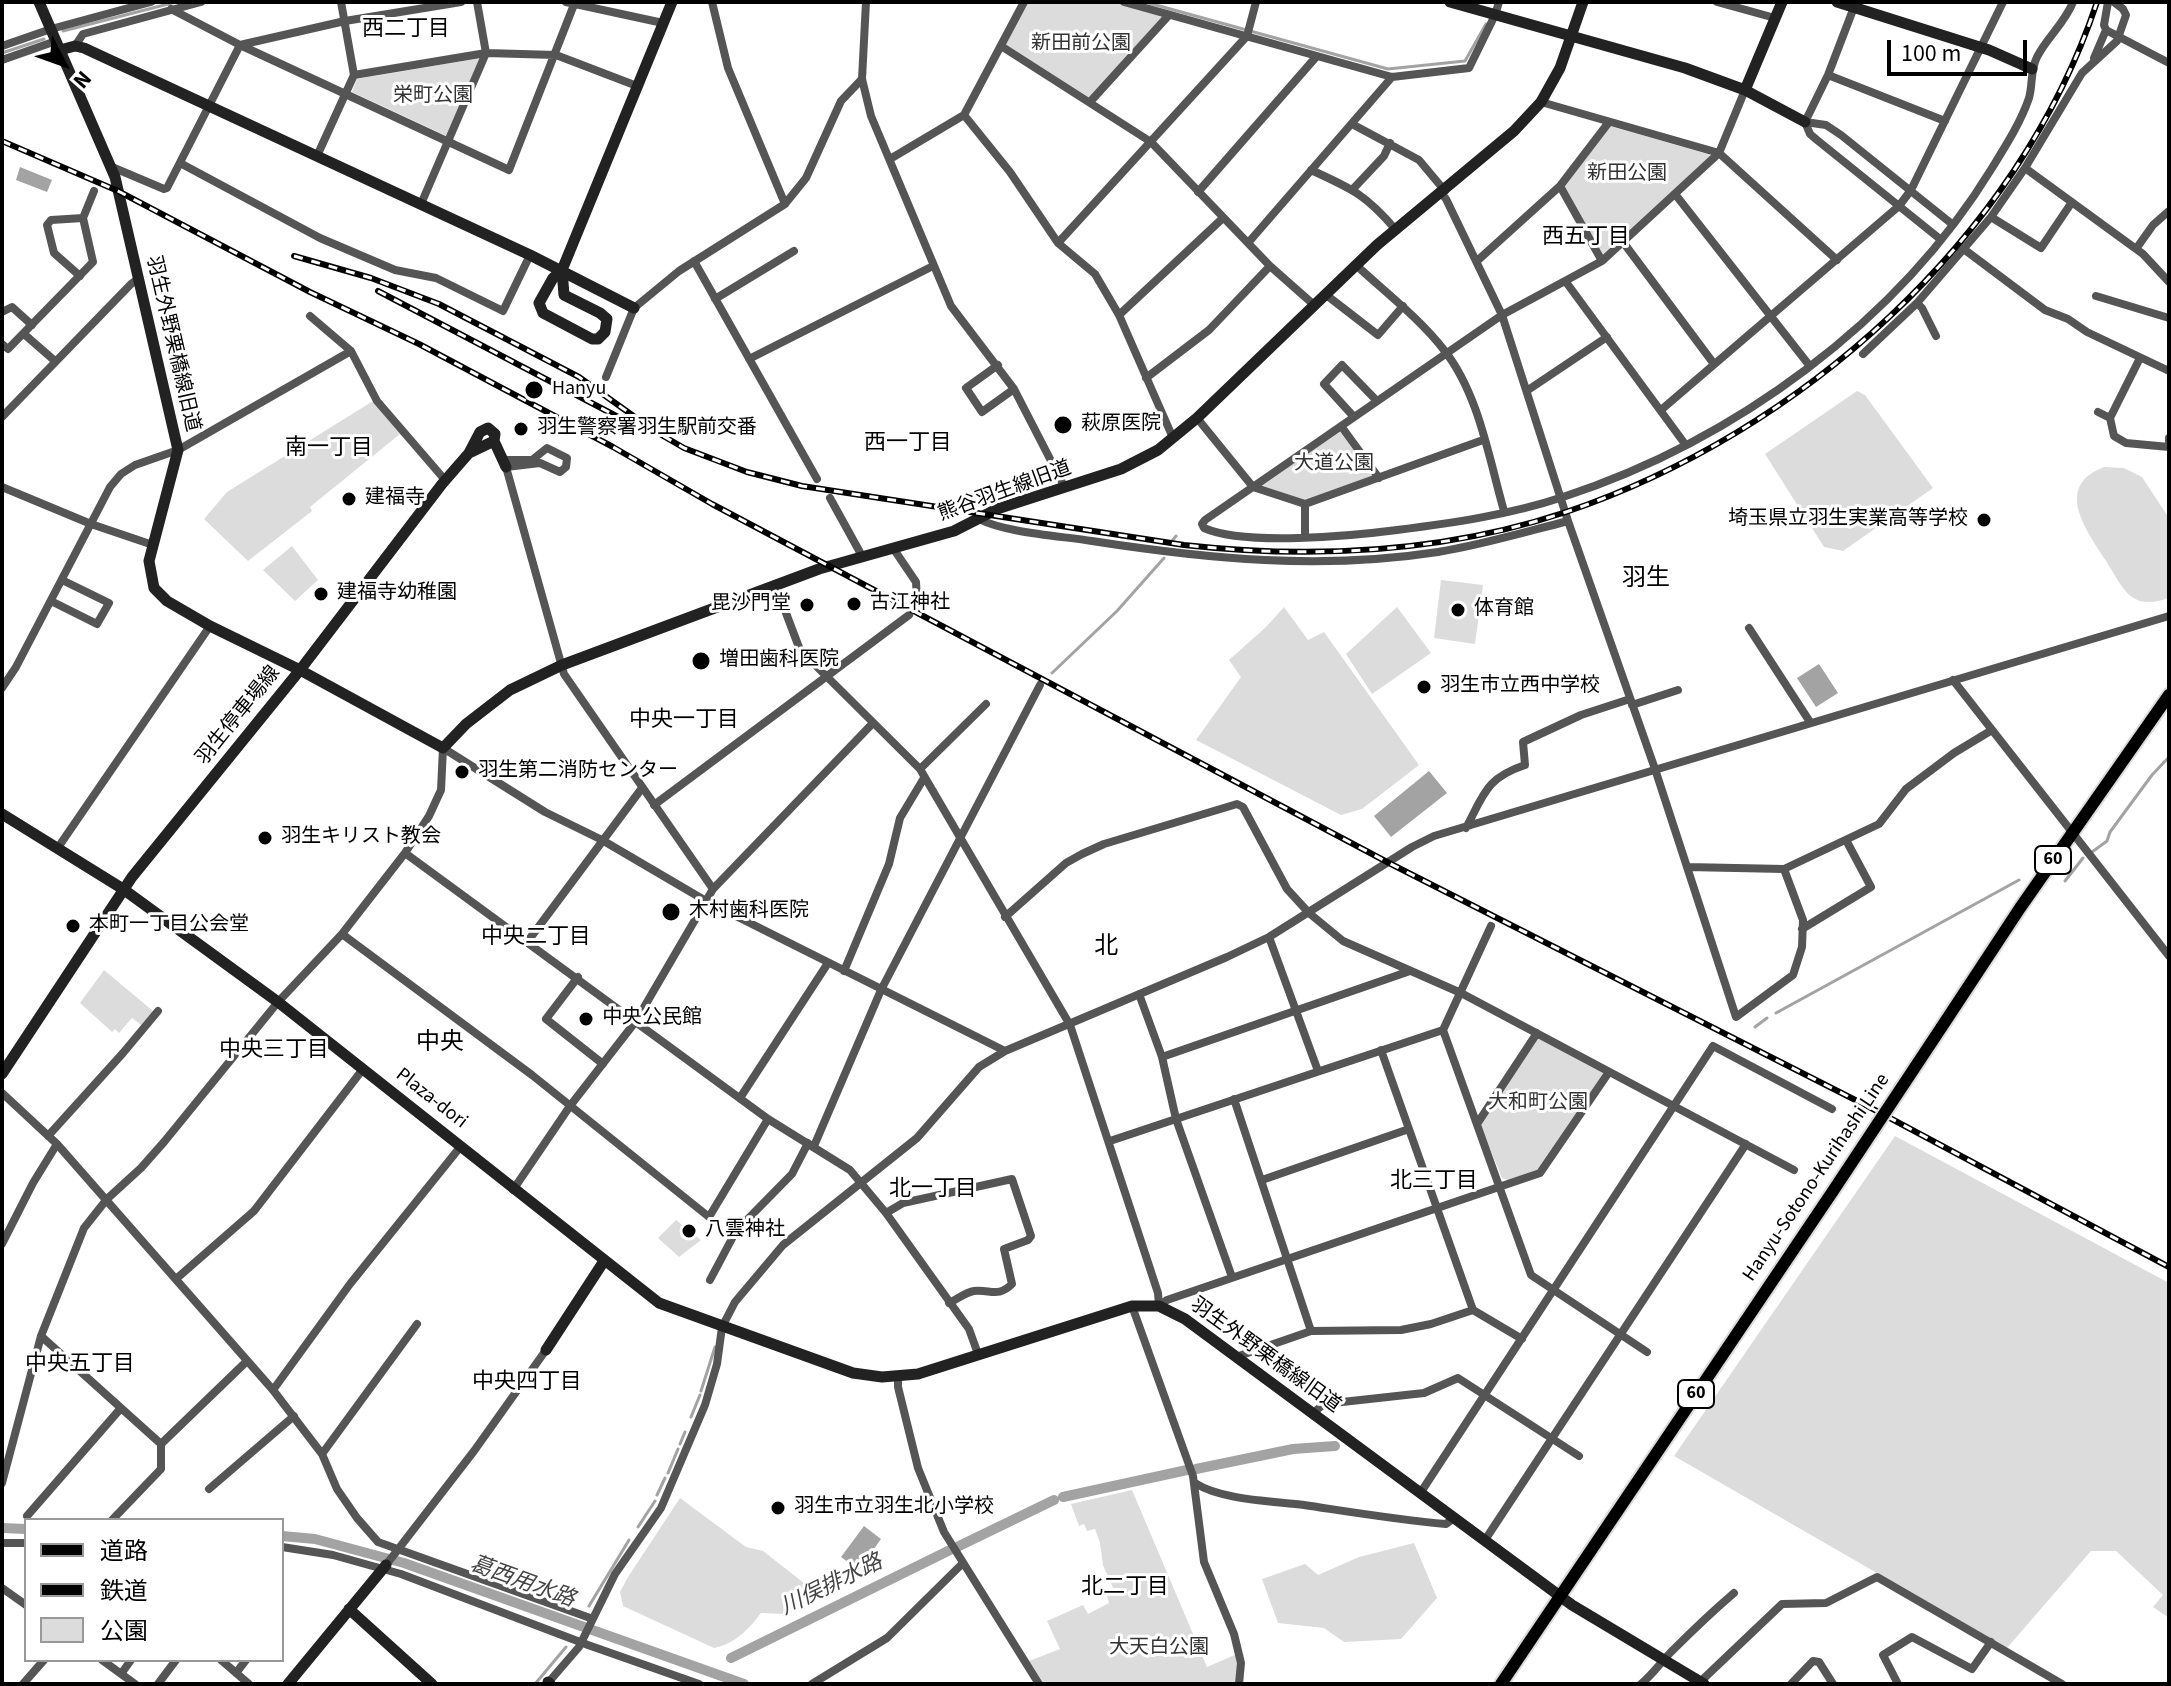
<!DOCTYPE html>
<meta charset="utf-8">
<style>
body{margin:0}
#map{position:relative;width:2171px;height:1686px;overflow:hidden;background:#fff;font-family:"Source Sans 3","Noto Sans JP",sans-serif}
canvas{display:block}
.frame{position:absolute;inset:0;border:4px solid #000;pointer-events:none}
.legend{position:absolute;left:24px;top:1518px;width:260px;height:144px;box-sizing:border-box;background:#fff;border:2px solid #999;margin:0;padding:10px 14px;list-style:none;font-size:24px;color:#000}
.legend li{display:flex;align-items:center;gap:16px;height:40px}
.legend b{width:40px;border:2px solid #999}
.north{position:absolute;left:24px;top:24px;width:80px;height:80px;-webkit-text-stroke:6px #fff;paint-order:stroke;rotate:131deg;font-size:22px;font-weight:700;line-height:32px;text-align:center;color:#000}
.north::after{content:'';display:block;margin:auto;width:28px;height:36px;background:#000;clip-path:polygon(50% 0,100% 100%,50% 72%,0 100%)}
.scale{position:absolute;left:1887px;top:40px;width:140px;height:36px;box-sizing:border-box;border:4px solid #000;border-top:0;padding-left:10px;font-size:24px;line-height:28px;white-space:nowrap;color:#000;-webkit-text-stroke:6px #fff;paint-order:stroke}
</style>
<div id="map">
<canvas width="2171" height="1686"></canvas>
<div class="frame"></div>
<ul class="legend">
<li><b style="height:10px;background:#000"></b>道路</li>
<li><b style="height:10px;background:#000"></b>鉄道</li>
<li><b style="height:22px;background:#dcdcdc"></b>公園</li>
</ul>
<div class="north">N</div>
<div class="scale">100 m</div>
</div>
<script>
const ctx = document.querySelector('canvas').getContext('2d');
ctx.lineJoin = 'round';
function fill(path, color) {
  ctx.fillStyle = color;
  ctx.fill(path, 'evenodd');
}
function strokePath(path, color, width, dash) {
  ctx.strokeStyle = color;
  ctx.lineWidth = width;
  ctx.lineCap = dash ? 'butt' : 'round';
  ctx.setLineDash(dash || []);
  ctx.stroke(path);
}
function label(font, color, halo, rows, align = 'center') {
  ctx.font = font + ' "Source Sans 3","Noto Sans JP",sans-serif';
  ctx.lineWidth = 6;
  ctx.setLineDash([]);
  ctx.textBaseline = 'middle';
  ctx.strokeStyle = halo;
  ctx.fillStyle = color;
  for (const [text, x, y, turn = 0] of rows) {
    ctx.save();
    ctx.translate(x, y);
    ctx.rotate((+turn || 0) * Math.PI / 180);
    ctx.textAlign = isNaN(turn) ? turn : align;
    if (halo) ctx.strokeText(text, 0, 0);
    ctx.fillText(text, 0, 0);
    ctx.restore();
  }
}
fill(new Path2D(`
 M1024 2H1124L1169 15 1090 102 1001 46Z
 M481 58 449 137 352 92 357 79Z
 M1610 126 1711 155 1603 254 1564 185Z
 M1857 391 1865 395 1933 488 1843 551 1824 547 1765 454Z
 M373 401 400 434 310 507 312 511 248 561 204 519 227 492Z
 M1340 432 1374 476 1304 500 1260 485Z
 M2104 467 2124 468 2142 477 2169 518V598C2157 602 2143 605 2132 597 2121 589 2114 573 2106 561 2088 532 2052 487 2104 467Z
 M292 546 318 580 295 601 263 570Z
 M1441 580 1483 585 1475 644 1434 638Z
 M1284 607 1308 640 1324 632 1419 765 1362 809 1341 815 1196 740 1241 677 1229 660 1266 627Z
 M1397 607 1431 653 1372 694 1346 654Z
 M104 970 153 1011 141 1025 132 1018 119 1033 115 1029 112 1032 80 1003Z
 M1538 1037 1606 1072 1539 1169 1508 1180 1502 1178 1480 1125Z
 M1895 1136 2169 1283V1618L2153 1607 2163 1595 2116 1551H2091L2007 1648 1674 1456Z
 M676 1220 701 1240 679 1257 658 1238Z
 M1132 1490 1207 1667 1237 1654 1239 1668 1236 1684H1044L1029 1661 1060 1649 1047 1621 1083 1605 1088 1614 1109 1603 1106 1592 1113 1588 1103 1565 1100 1543 1095 1529 1087 1531 1084 1524 1079 1526 1071 1504Z
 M680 1498 746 1547 763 1551 822 1597 786 1614 761 1613C749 1629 735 1644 714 1648L623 1606 620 1592 628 1577Z
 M1414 1543 1437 1598 1401 1639 1344 1642 1324 1628 1278 1623 1262 1579 1305 1564 1318 1575 1359 1557Z`), '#dcdcdc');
fill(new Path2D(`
 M20 167 52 180 47 192 16 180Z
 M1819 664 1838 693 1816 707 1797 678Z
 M1429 771 1447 793 1391 837 1374 816Z
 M864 1526 881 1539 859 1570 841 1557Z`), '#a3a3a3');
strokePath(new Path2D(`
 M1145 2 1388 69 1465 61 1486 24
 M63 31 176 2
 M2 53 44 39
 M1172 541 1176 536
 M1052 673 1117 611 1164 558
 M2092 852 2107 841 2110 832 2152 775 2169 757
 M2065 881 2083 858
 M1776 1013 2019 880
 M1755 1027 1767 1018
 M701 1391 715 1347
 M691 1417 700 1395
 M680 1444 685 1432
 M668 1473 678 1449
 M657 1495 665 1478
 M638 1527 655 1501
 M589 1606 629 1540
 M535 1684 566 1647`), '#a3a3a3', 3);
strokePath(new Path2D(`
 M1196 1469 1293 1449 1335 1446
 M1063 1497 1187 1470
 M2 1528 26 1529
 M282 1536 315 1539 404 1563 744 1684
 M957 1547 1054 1500
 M731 1658 950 1550`), '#a3a3a3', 10);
const primary = new Path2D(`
 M1941 1028 2020 908 2169 695
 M1501 1684 1833 1191`);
strokePath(primary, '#dbdbdb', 16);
strokePath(new Path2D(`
 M566 2 663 23
 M712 2 728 68 785 204
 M866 2 862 79 871 116 951 306 1014 389 1065 488
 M1124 2 1392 77 1469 68 1495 15 1499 2
 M1717 2 1775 18
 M171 9 240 45 509 170 575 2
 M2106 30 2169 63
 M2 46 51 29 151 2
 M75 46 83 34 201 2
 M1001 46 1151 142 1270 266 1313 304
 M2094 58 2106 30 2104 25 2108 2
 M2 60 56 41
 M354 75 486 53 556 55 637 86
 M1828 75 1945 121
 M1745 90 1719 153 1602 261 1502 315 1205 520 1202 524 1204 528C1244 546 1351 536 1397 530 1452 523 1509 515 1563 497 1734 441 1898 322 1992 168 2005 147 2021 122 2029 98 2033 84 2030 71 2037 57 2047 37 2065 23 2073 2
 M1090 102 1169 15
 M1541 102 1719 153 1837 260
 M964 115 1010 172 1058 243 1095 274 1119 315 1173 438
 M1805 122 1826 125 1841 135 1952 224
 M1805 122 1810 134 1817 140 1940 239
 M1805 122 1828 75 1856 2
 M1352 124 1419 160 1445 191
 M317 156 354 75 341 2
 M890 159 964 115 1024 2
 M180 163 320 238 395 270 436 278 503 311 530 255
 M112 167 164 189 167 188 240 45 345 21 461 2
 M2025 168 2143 254 2169 282
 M1311 170C1353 189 1366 195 1396 230
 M1560 186 1602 261
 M1353 189 1384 156 1390 143
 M1198 192 1316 57
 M1441 193 1446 199 1502 315 1568 521 1655 769 1736 1017 1793 975 1802 947 1803 920 1784 869
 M1675 194 1809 365
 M421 204 486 53 477 2
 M1991 217 2041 248 2072 202
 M1623 242 1714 364
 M1058 243 1247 36 1256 2
 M1248 243 1392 77
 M2136 249 2153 225 2169 211
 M1965 250 2045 310 2068 319 2087 332 2169 371
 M694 261 817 479
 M1477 261 1560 186 1609 122
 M1356 265C1386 293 1419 318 1444 350 1479 394 1489 459 1504 511
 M80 276 54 253 47 225 51 220 83 218
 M1566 282 1685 444
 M1325 294 1378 335 1403 306
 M2096 296 2169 318
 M715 299 794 251
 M1917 303 1922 308 1936 336
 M2 312 12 307 32 325
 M1119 315 1223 218
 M310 316 351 351 377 401 445 480
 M24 334 55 361
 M2 344 8 349 93 262 83 218 94 191
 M1863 354 1917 303 1991 217 2025 168 2082 73 2117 41 2126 15 2123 9 2114 2
 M749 359 933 266
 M998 365 966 388 982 412 1014 389
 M606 377 634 308 679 271 785 204 806 178 841 101 862 79
 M1146 378 1209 330 1270 266
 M1528 390 1607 337
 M1661 410 1899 206 1911 190 2003 2
 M2098 412 2110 418 2140 358
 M2 417 131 284 138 279
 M1354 417 1324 384 1342 365 1377 401
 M1197 418 1253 487 1305 504 1483 440
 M2110 418 2114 436 2126 443 2169 447
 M1341 426 1379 478
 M2169 438V441
 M505 460H532L547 448 567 458 566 467 560 472 540 463 506 467 564 674 713 889
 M2 487 91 524 153 545
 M830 498 862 556
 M1305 504V537
 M979 519C1006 533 1061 536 1092 541 1208 559 1321 570 1438 552 1482 545 1525 532 1568 521
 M893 548 916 582 917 599
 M775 584 800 650 920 769 1070 1025 1158 1293 1159 1306 1167 1300 1540 1173 1609 1072
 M51 601 97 624 109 603 62 580
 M1749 628 1810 722
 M1953 680 2169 956
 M2 688 16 667 110 487 121 474 135 465 178 450 351 351
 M1632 705 1678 690
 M920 769 986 704
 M654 805 909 615
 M1466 828C1484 794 1486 778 1525 765L1523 742 1581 715 1630 699
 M57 849 210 626
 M405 853 768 1119 850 1170 886 1213 969 1329 978 1354
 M1687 867 1784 869 1879 824 1906 789 1954 753 1992 730
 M1005 917 1066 863 1082 854 1104 844 1237 804 1243 807 1287 889 1309 913 1343 941 1461 993 1794 1170
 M1491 926 1443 1030 1531 1275 1647 1352
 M1802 929 1871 887 1846 840
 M342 934 532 1075 709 1217 768 1119
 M1269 937 1318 1071
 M528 941 642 788
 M844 971 889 864 900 818 924 778
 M578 977 546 1019 603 1064
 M1139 994 1162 1057 1176 1119 1232 1277
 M1381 1050 1473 1310
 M1162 1057 1410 971
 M2 1093 57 1144 273 1390 322 1454 337 1489 357 1518 378 1542 593 1619
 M740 1098 828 963
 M1234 1099 1311 1331
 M1477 1124 1537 1033
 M48 1136 123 1053 158 1011
 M1110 1141 1443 1030
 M814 1146 881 990 1040 685
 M1262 1180 1409 1129
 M513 1190 570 1106 636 1021 713 889 873 723
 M886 1213 903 1203 1012 1179 1031 1236 1028 1240 1004 1249 1012 1284C998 1298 990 1289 974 1291 966 1292 956 1300 949 1303
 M2 1244 33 1183 57 1144
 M176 1279 254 1211 363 1069
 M710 1280 736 1231 792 1174 808 1143
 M1132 1306 1193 1476 1204 1562 1234 1634 1241 1663 1239 1684
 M41 1336 161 1444
 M1236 1357 1311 1331 1401 1330 1431 1324 1473 1310 1522 1339
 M898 1377V1387L918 1468 944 1532 1039 1684
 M273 1390 350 1284 461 1146
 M1313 1413 1324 1404 1424 1393 1458 1378 1579 1456
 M322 1454 417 1324
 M2 1483 41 1336 84 1228 107 1199 141 1168 164 1142 278 1002 342 934 405 853 429 816 441 790 443 748 545 812 602 840 706 901 1005 1051
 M1195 1483C1221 1500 1272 1501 1304 1505 1351 1512 1399 1520 1446 1524L1454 1518
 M209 1489 294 1416
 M1421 1492 1713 1046 1832 1109
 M27 1516 121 1408
 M112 1520 161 1469V1444L247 1361
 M1485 1540 1746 1144
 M2 1543H26
 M282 1547 333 1555 401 1574 588 1645 699 1684
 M386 1565 474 1451 546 1350
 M2 1588 26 1605
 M102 1660 135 1684
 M221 1660 249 1684
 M236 1673 246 1660
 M121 1674 131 1660
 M1700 1682 1782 1604 1826 1603 1877 1577 2062 1684
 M23 1684 44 1660
 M158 1684 176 1660
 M547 1684 579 1647 615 1574 661 1508 705 1405 717 1364 722 1327 735 1302 783 1245 917 1138 979 1067 1005 1051 1227 957 1269 937 1412 847 1434 836 2169 616
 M812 1684 887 1638 963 1563
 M1641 1684C1653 1674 1661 1662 1672 1651 1692 1631 1713 1611 1734 1593
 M1791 1684 1813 1661 1819 1662 1833 1684
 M1898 1684 1883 1655 1912 1637 1972 1669 1991 1642`), '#555', 8);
strokePath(new Path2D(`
 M39 2 115 177 178 450 149 561 154 588 167 601 210 626 300 670 443 748 466 724 510 690 562 665 819 569 954 531 997 509 1121 469 1158 450 1197 418 1377 245 1514 131 1541 102 1560 68 1583 2
 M1450 2 1685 68 1745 90 1805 122
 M1837 2 1989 50 2032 69
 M60 50 75 46 84 48 530 255 634 308
 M1745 90 1782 2
 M562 270 564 295 600 313 607 319 605 332 598 339H592L543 313 539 303 553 278 562 270 672 2
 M494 441 506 467
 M2 814 123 889 278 1002 659 1303 853 1373 882 1377 918 1374 1132 1306H1159L1185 1319 1572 1605 1704 1684
 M2 1074 132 877 300 670 442 484 469 453 480 432 488 428 495 434 494 441 469 453
 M546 1350 604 1261
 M349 1609 432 1684
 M548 1682 550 1684
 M288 1684 386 1565`), '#222', 11);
strokePath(primary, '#000', 12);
const rail = new Path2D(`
 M2 141 118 191 310 292 419 344 613 447 712 504 1389 863 1873 1109 2169 1267
 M294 256 371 278 439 304 579 377 653 430 684 448 747 472 802 486 1184 545C1312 559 1443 553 1566 512 1800 433 2018 240 2097 2
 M378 291 622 419`);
strokePath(rail, '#000', 6);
strokePath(rail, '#fff', 3, [9]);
const primaryBridge = new Path2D(`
 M1833 1191 1941 1028`);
strokePath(primaryBridge, '#dbdbdb', 16, []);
strokePath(primaryBridge, '#000', 12);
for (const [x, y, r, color] of [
 [534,390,10,"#000"],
 [1063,425,10,"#000"],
 [521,429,8,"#000"],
 [349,499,8,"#000"],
 [1984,520,8,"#000"],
 [321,594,8,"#000"],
 [854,604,8,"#000"],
 [807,605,8,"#000"],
 [1458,610,8,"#000"],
 [701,661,10,"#000"],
 [1424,687,8,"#000"],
 [462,772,8,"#000"],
 [265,838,8,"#000"],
 [671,912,10,"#000"],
 [73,926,8,"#000"],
 [586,1019,8,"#000"],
 [689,1231,8,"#000"],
 [778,1508,8,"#000"]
]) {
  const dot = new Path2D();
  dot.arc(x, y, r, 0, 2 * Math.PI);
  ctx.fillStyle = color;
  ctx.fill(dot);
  strokePath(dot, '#fff', 3);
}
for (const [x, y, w] of [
 [2053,860,36],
 [1696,1394,36]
]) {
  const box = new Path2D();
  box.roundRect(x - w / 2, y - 14, w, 28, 6);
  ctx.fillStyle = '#fff';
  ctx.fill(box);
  strokePath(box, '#000', 2);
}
label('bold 18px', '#000', null, [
 ["60",2053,860],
 ["60",1696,1394]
]);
label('20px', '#333', '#fff', [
 ["新田前公園",1081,45],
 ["栄町公園",433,97],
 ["新田公園",1627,175],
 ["大道公園",1334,465],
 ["大和町公園",1538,1104],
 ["大天白公園",1159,1649]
]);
label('20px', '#000', '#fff', [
 ["羽生外野栗橋線旧道",172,344,77],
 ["熊谷羽生線旧道",1005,492,-20],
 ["羽生停車場線",239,716,-51],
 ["Plaza-dori",431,1099,38],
 ["Hanyu-Sotono-Kurihashi Line",1817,1178,-56],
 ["羽生外野栗橋線旧道",1265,1356,36]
]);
label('20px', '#000', '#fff', [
 ["Hanyu",552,390],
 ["萩原医院",1081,425],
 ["羽生警察署羽生駅前交番",537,429],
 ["建福寺",365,499],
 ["埼玉県立羽生実業高等学校",1968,520,"right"],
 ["建福寺幼稚園",337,594],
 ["古江神社",870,604],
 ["毘沙門堂",791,605,"right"],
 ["体育館",1474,610],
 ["増田歯科医院",719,661],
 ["羽生市立西中学校",1440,687],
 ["羽生第二消防センター",478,772],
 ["羽生キリスト教会",281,838],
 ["木村歯科医院",689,912],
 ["本町一丁目公会堂",89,926],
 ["中央公民館",602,1019],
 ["八雲神社",705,1231],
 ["羽生市立羽生北小学校",794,1508]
], 'left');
label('22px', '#000', '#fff', [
 ["西二丁目",406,30],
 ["西五丁目",1586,238],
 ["西一丁目",908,444],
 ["南一丁目",329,449],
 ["中央一丁目",684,721],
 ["中央二丁目",536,938],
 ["中央三丁目",274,1051],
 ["北三丁目",1434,1182],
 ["北一丁目",933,1190],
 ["中央五丁目",80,1365],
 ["中央四丁目",527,1383],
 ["北二丁目",1125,1588]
]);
label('italic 22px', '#444', '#fff', [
 ["葛西用水路",522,1583,20],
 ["川俣排水路",832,1586,-26]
]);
label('24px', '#000', '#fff', [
 ["羽生",1646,580],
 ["北",1106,948],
 ["中央",440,1044]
]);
</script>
